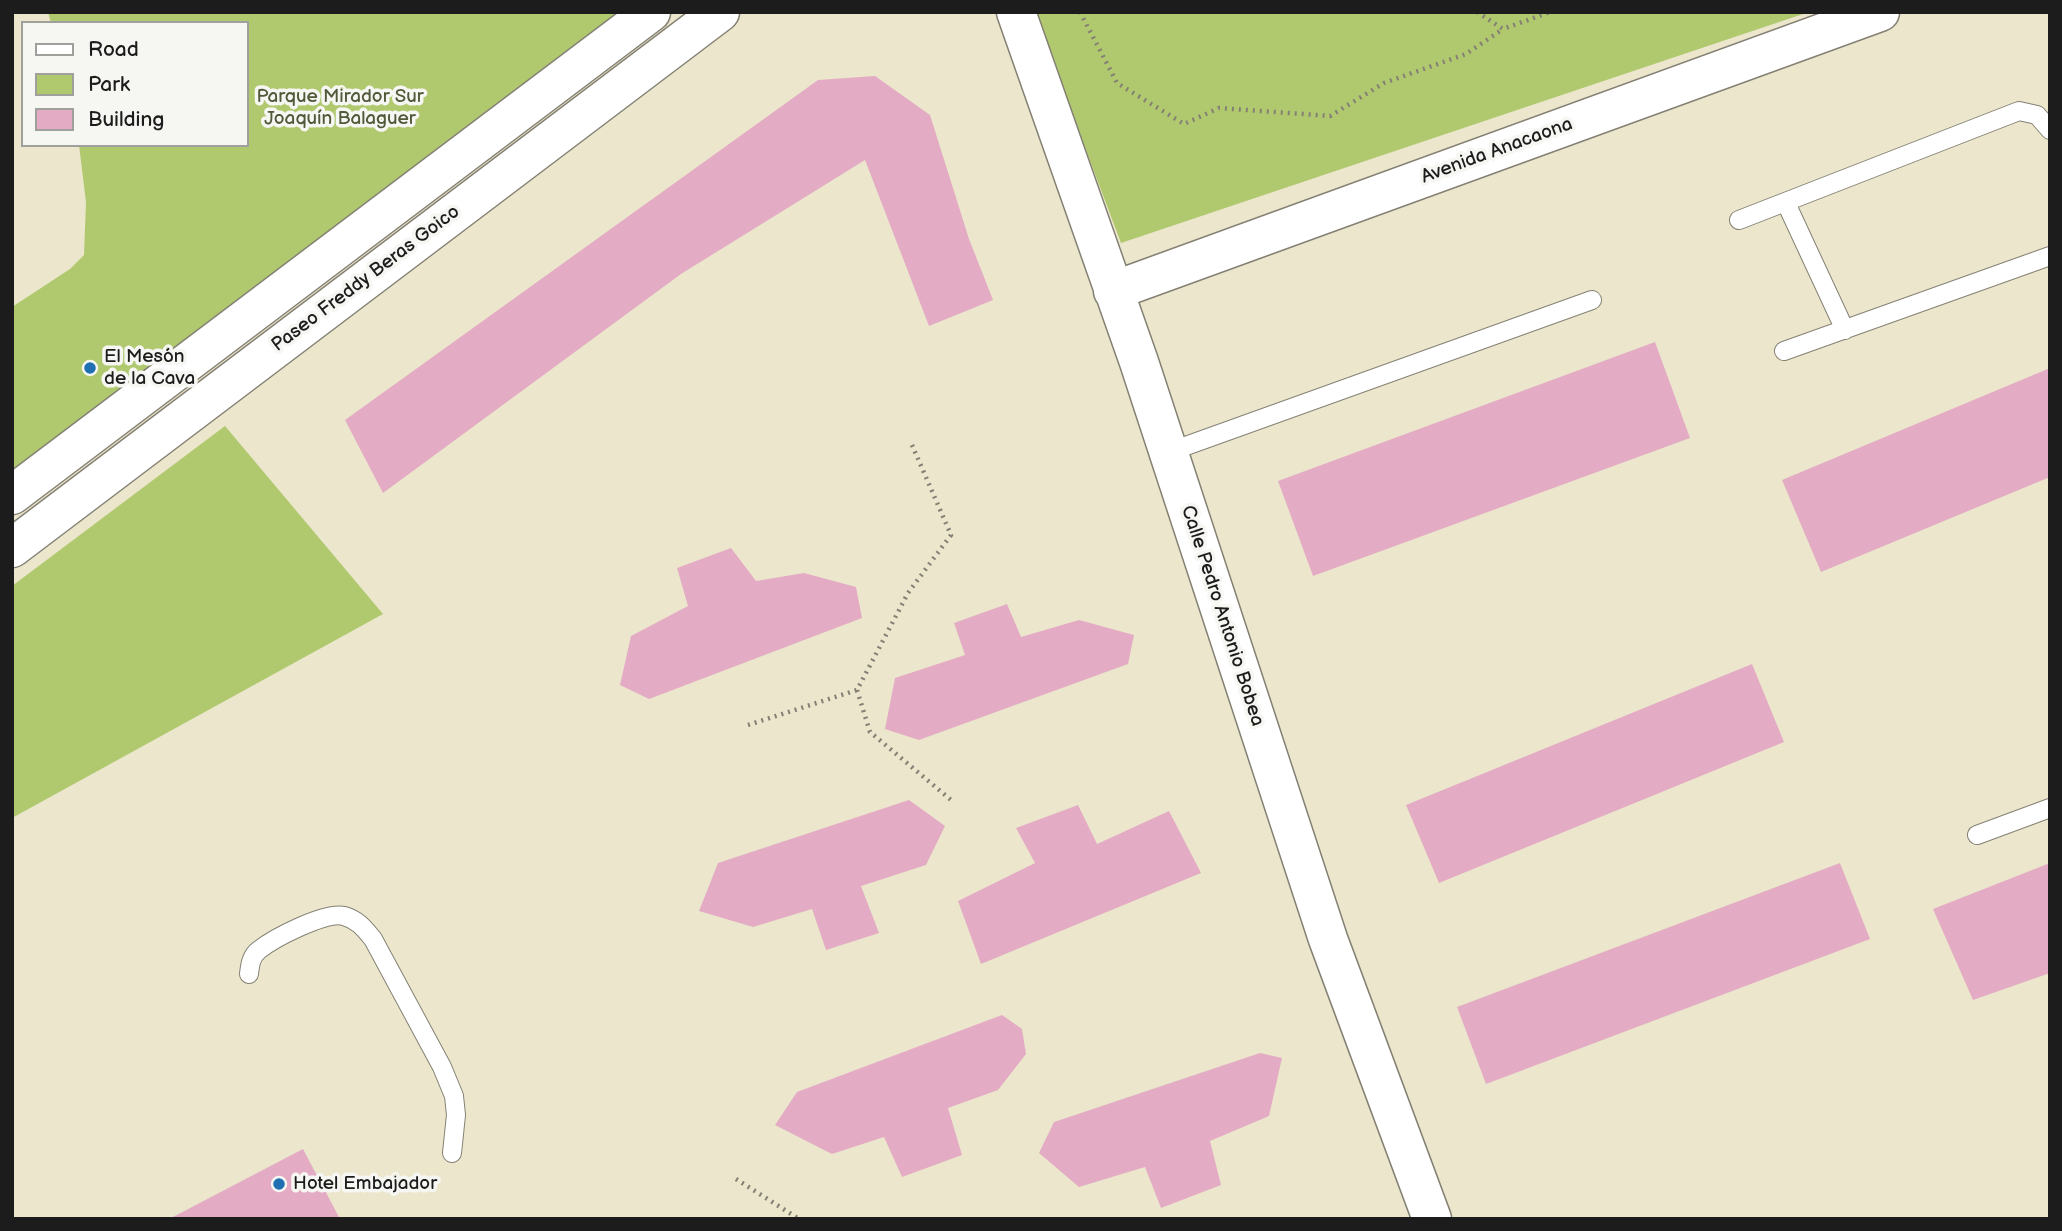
<!DOCTYPE html>
<meta charset="utf-8">
<style>
body{margin:0}
#map{position:relative;width:2062px;height:1231px;overflow:hidden;background:#ebe6cc;font-family:"Balsamiq Sans",sans-serif}
canvas{display:block}
.frame{position:absolute;inset:0;border:14px solid #1c1c1c;pointer-events:none}
.legend{position:absolute;left:21px;top:21px;width:228px;height:126px;box-sizing:border-box;background:#f6f6f2;border:2px solid #9f9f9c;margin:0;padding:9px 12px;list-style:none;font-size:21px;color:#1c1c1c}
.legend li{display:flex;align-items:center;gap:14px;height:35px}
.legend b{width:35px;border:2px solid #9f9f9c}
</style>
<div id="map">
<canvas width="2062" height="1231"></canvas>
<div class="frame"></div>
<ul class="legend">
<li><b style="height:9px;background:#fff"></b>Road</li>
<li><b style="height:19px;background:#b0c96f"></b>Park</li>
<li><b style="height:19px;background:#e4acc4"></b>Building</li>
</ul>
</div>
<script>
const ctx = document.querySelector('canvas').getContext('2d');
ctx.lineJoin = 'round';
function fill(path, color) {
  ctx.fillStyle = color;
  ctx.fill(path, 'evenodd');
}
function strokePath(path, color, width, dash) {
  ctx.strokeStyle = color;
  ctx.lineWidth = width;
  ctx.lineCap = dash ? 'butt' : 'round';
  ctx.setLineDash(dash || []);
  ctx.stroke(path);
}
function label(font, color, halo, rows, align = 'center') {
  ctx.font = font + ' "Balsamiq Sans",sans-serif';
  ctx.lineWidth = 7;
  ctx.setLineDash([]);
  ctx.textBaseline = 'middle';
  ctx.strokeStyle = halo;
  ctx.fillStyle = color;
  for (const [text, x, y, turn = 0] of rows) {
    ctx.save();
    ctx.translate(x, y);
    ctx.rotate((+turn || 0) * Math.PI / 180);
    ctx.textAlign = isNaN(turn) ? turn : align;
    if (halo) ctx.strokeText(text, 0, 0);
    ctx.fillText(text, 0, 0);
    ctx.restore();
  }
}
fill(new Path2D(`
 M48 12H623L12 472V307L70 269 84 255 86 202 79 145H247V23H51Z
 M1034 12H1809L1121 243Z
 M225 426 383 614 12 818V586Z`), '#b0c96f');
fill(new Path2D(`
 M875 76 930 115 969 239 993 300 929 326 865 160 681 274 383 493 345 420 818 80Z
 M1655 342 1690 438 1313 576 1278 481Z
 M2050 368V477L1821 572 1782 480Z
 M731 548 756 581 804 573 856 587 862 618 649 699 620 685 631 636 688 606 677 568Z
 M1007 604 1021 637 1079 620 1134 635 1128 664 919 740 885 729 895 678 965 655 954 623Z
 M1752 664 1784 742 1439 883 1406 805Z
 M909 800 945 826 926 865 861 886 879 933 826 950 812 909 753 927 699 911 718 863Z
 M1078 805 1097 844 1169 811 1201 873 981 964 958 901 1035 863 1016 828Z
 M1840 863 1870 939 1486 1084 1457 1007Z
 M2050 863V973L1973 1000 1933 909Z
 M1002 1015 1022 1029 1026 1054 998 1090 948 1108 962 1155 902 1177 884 1137 832 1154 775 1125 797 1092Z
 M1260 1053 1282 1058 1269 1116 1210 1141 1221 1185 1161 1208 1145 1167 1079 1187 1039 1153 1054 1122Z
 M303 1149 340 1219H169Z`), '#e4acc4');
const lane = new Path2D(`
 M1786 203 1845 330
 M1739 220 2019 111 2037 115 2050 130
 M1784 351 2050 256
 M1169 452 1592 300
 M1977 835 2050 808
 M249 974C250 965 251 956 259 950 274 938 326 911 344 916 358 920 364 928 373 939L442 1067 454 1096 456 1115 452 1153`);
const secondary = new Path2D(`
 M1016 12 1139 362 1328 939 1432 1219
 M1113 291 1880 12
 M12 495 651 12
 M12 548 720 12`);
strokePath(lane, '#848174', 20);
strokePath(secondary, '#848174', 41);
strokePath(new Path2D(`
 M1080 12 1117 83 1184 124 1219 108 1330 116 1384 83 1466 54 1503 29
 M1477 12 1503 29 1550 12
 M912 445 951 535 908 593 857 690 870 732 951 800
 M748 725 857 690
 M736 1179 799 1219`), '#848174', 4.5, [2, 5]);
strokePath(lane, '#fff', 18);
strokePath(secondary, '#fff', 38);
for (const [x, y, r, color] of [
 [90,368,7,"#1f6fb2"],
 [279,1184,7,"#1f6fb2"]
]) {
  const dot = new Path2D();
  dot.arc(x, y, r, 0, 2 * Math.PI);
  ctx.fillStyle = color;
  ctx.fill(dot);
  strokePath(dot, '#f6f6f2', 2.5);
}
label('19px', '#505939', '#f6f6f2', [
 ["Parque Mirador Sur",340,97],
 ["Joaquín Balaguer",340,119]
]);
label('19px', '#1c1c1c', '#f6f6f2', [
 ["Avenida Anacaona",1497,151,-20],
 ["Paseo Freddy Beras Goico",366,279,-37],
 ["Calle Pedro Antonio Bobea",1222,616,72]
]);
label('19px', '#1c1c1c', '#f6f6f2', [
 ["El Mesón",104,357],
 ["de la Cava",104,379],
 ["Hotel Embajador",293,1184]
], 'left');
</script>
